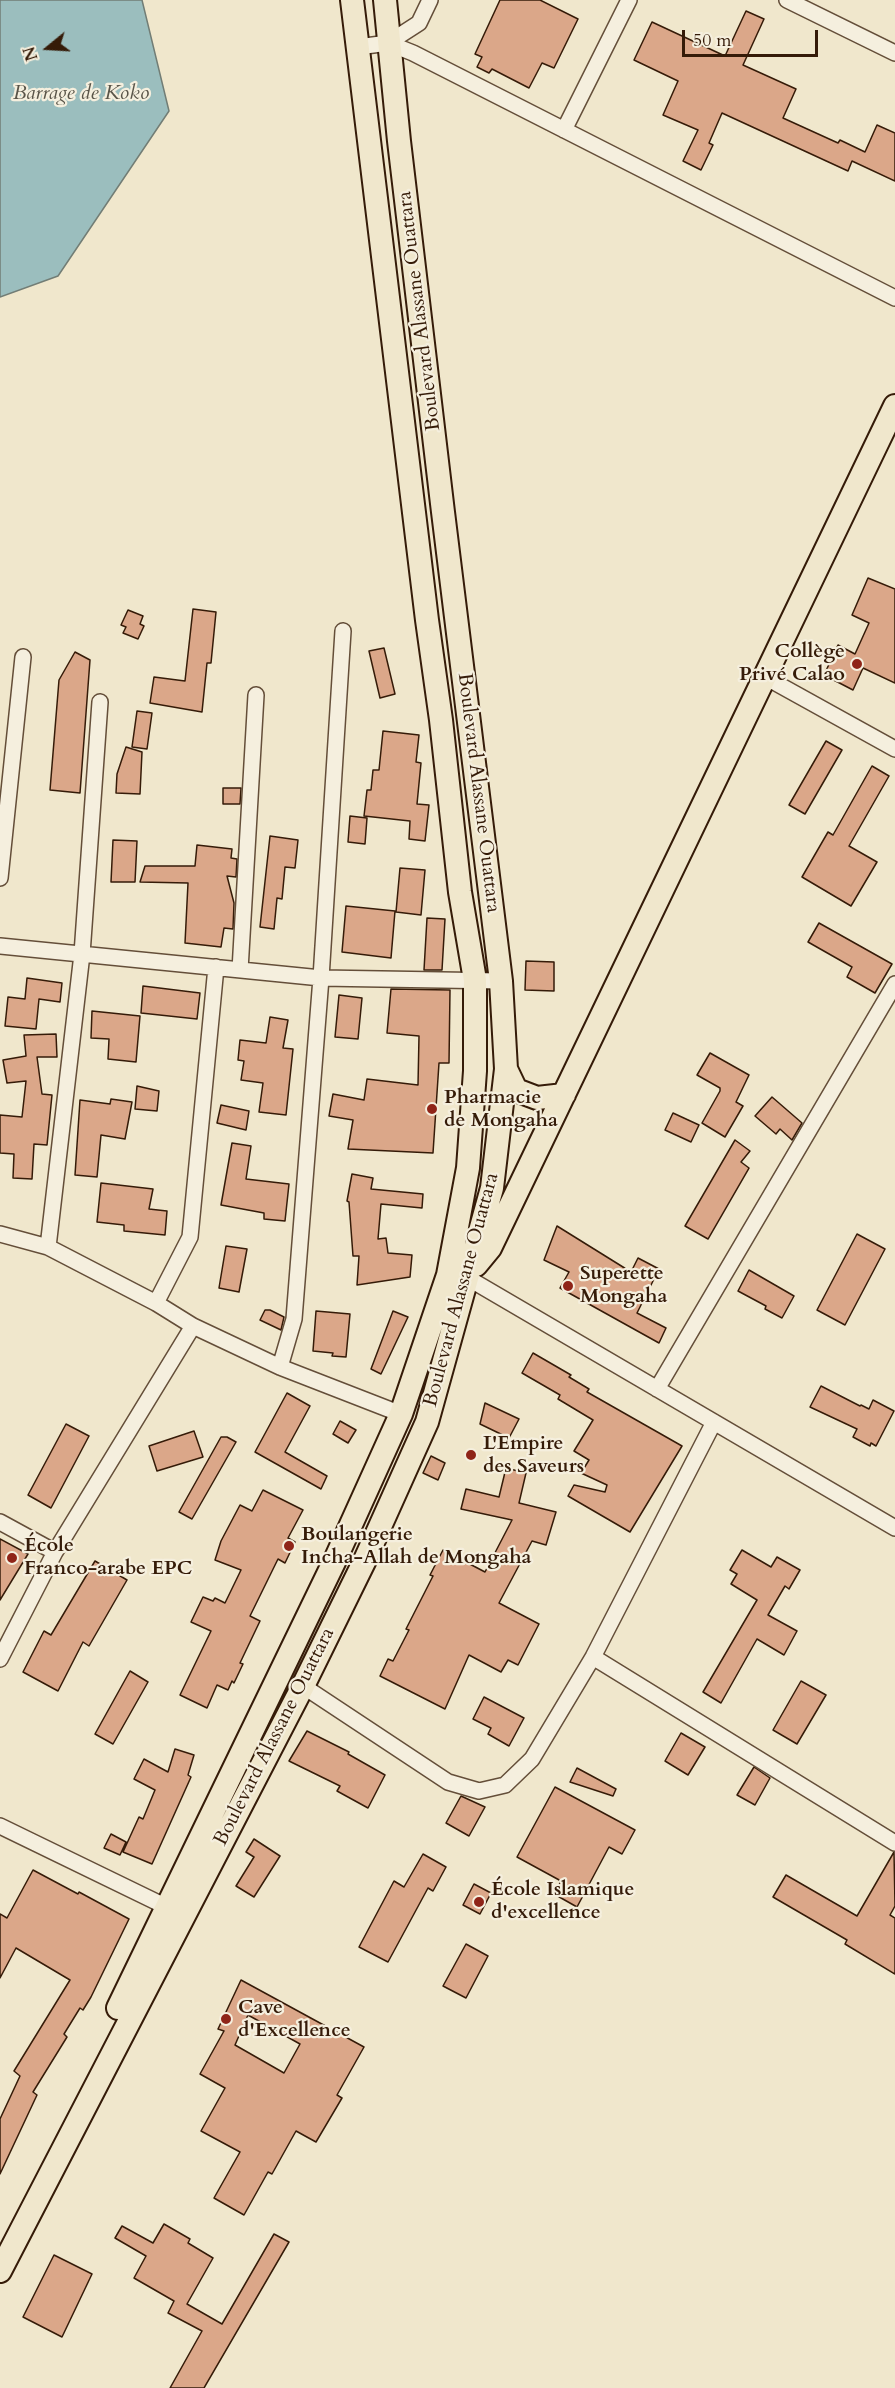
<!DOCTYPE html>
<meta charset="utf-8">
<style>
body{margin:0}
#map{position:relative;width:895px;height:2388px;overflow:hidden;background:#f0e7cc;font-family:Cardo,serif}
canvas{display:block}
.north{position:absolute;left:18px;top:18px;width:60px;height:60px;-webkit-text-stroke:4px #f5efde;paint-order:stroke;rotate:252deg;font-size:16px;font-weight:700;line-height:24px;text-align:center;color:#351b08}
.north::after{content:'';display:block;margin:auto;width:21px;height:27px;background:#351b08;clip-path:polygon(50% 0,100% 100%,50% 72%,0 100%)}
.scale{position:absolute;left:682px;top:30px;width:136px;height:27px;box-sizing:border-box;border:3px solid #351b08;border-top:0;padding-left:8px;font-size:18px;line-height:21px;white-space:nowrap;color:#351b08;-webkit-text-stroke:4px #f5efde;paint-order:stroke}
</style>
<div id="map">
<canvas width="895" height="2388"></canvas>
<div class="north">N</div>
<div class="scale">50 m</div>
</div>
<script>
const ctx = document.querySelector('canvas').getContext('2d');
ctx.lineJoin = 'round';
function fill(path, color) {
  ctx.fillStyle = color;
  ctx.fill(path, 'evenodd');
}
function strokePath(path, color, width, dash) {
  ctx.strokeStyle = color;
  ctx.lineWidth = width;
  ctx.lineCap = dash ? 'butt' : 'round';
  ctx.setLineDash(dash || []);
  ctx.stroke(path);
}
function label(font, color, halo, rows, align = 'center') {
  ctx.font = font + ' Cardo,serif';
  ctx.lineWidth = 4.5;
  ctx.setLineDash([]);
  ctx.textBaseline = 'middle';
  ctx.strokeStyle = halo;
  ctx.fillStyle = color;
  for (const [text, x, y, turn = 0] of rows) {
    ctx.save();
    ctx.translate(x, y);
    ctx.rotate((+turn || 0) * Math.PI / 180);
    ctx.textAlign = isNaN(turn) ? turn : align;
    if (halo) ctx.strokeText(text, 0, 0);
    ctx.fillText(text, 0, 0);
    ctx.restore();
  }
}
const water = new Path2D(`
 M0 0H142L169 111 58 276 0 297Z`);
fill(water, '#9bbebe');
strokePath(water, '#727d75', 1.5);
const building = new Path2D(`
 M500 0H540L578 19 554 68 542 63 529 88 492 69 489 73 477 67 482 57 475 54Z
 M746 11 764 19 743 65 796 89 783 118 838 143 840 140 865 152 877 125 895 133V181L852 161 848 171 722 113 709 143 713 145 701 170 683 161 698 130 663 115 678 81 634 60 652 22 725 56Z
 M868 578 895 589V683L863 668 853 690 824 675 838 645 855 654 869 623 852 615Z
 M193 609 216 612 211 663H207L202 712 150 703 154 677 185 681Z
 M128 610 143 616 140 624 144 626 138 639 123 633 126 627 121 625Z
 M384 648 395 694 380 698 369 651Z
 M75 652 90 660 80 793 50 790 59 680Z
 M137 711 152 713 147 749 132 747Z
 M383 731 419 735 416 762 421 763 417 804 429 805 425 841 409 839 410 821 364 816 367 790H371L373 770H379Z
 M826 741 842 750 805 814 789 805Z
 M126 747 142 752 140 794 116 793 117 774Z
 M872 766 889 776 849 846 877 862 851 906 802 877 828 832 833 835Z
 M223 788H241L240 804H223Z
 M350 816 367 818 365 844 348 842Z
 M270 836 298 840 295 868 285 867 282 899 277 898 274 929 260 927Z
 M113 840 137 841 135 882H111Z
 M197 845 232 849 231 858 237 859 236 877 227 876 234 903 233 929 224 928 221 947 185 943 188 883 140 882 145 866H195Z
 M400 868 425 870 421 915 396 912Z
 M346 906 395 911 391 958 342 952Z
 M427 918 445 919 442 970H424Z
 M819 923 892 964 875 993 847 977 852 967 808 942Z
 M526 961 554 962V991L525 990Z
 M27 978 62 983 60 1002 39 999 36 1029 5 1026 8 997 25 999Z
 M143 986 200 993 197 1019 141 1013Z
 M391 989 450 990 449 1063H439L433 1153 348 1149 353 1120 329 1116 333 1094 364 1100 367 1079 418 1085 419 1036 387 1033Z
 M339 995 362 998 358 1039 335 1037Z
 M92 1011 140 1016 136 1062 108 1059 109 1039 91 1038Z
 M270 1017 288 1020 283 1048 293 1049 286 1115 259 1112 263 1083 241 1080 244 1061 238 1060 240 1040 266 1043Z
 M56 1034 57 1057H37L42 1094 52 1095 47 1145 34 1144 32 1179 13 1178 14 1154 0 1153V1115L22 1117 26 1081 7 1083 3 1060 26 1056 24 1035Z
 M710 1053 749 1075 736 1102 743 1106 725 1137 702 1123 720 1091V1088L697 1075Z
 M137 1086 159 1091 157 1111 135 1109Z
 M772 1097 802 1123 792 1140 780 1129 776 1134 755 1116Z
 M111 1099 132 1102 125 1139 101 1135 97 1177 75 1175 80 1100 110 1104Z
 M221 1105 249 1111 246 1130 217 1123Z
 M673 1113 699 1125 691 1142 665 1130Z
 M735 1140 750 1151 741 1162 749 1168 708 1239 685 1226Z
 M232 1143 251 1146 246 1179 289 1184 285 1221 264 1219V1213L221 1205Z
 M352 1174 373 1178 371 1189 423 1194 422 1208 381 1204 378 1239 386 1238 388 1253 412 1255 410 1277 357 1285 359 1256H353L349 1202 347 1201Z
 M101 1183 153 1189 149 1209 167 1211 165 1235 124 1231V1225L97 1222Z
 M557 1226 631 1272 638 1258 659 1269 637 1313 666 1328 659 1343 560 1288 569 1272 544 1260Z
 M857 1234 885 1249 845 1325 817 1310Z
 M226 1246 247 1249 239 1292 219 1288Z
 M749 1270 794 1296 782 1318 765 1309 766 1306 738 1291Z
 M265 1310H270L284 1317 281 1330 260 1320Z
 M316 1311 350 1314 346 1357 332 1356 333 1353 313 1351Z
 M393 1311 408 1317 381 1374 371 1369Z
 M533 1353 571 1375 569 1377 589 1389 587 1392 682 1446 630 1532 568 1496 574 1485 605 1492 607 1485 581 1473 589 1460 574 1451 593 1420 558 1399 560 1395 522 1373Z
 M821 1386 860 1406 861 1405 869 1409 873 1400 894 1411 876 1446 871 1443 870 1446 853 1437 857 1429 810 1407Z
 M287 1393 310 1406 285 1452 327 1476 321 1489 255 1452Z
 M485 1403 519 1419 509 1438 480 1424Z
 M340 1421 356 1430 348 1443 333 1434Z
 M66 1424 89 1436 51 1508 28 1495Z
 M194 1431 203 1457 157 1471 149 1446Z
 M221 1437H227L236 1442 192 1519 179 1512Z
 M431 1456 445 1463 438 1480 423 1473Z
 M506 1468 526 1473 519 1503 556 1512 546 1545 532 1541 499 1603 539 1624 518 1665 508 1660 501 1672 469 1655 445 1709 380 1676 388 1659 393 1661 409 1630 406 1629 433 1576 430 1575 443 1550 485 1572 512 1520 461 1509 466 1489 499 1497Z
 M263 1490 303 1510 288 1538 295 1542 285 1563 278 1559 250 1616 260 1621 240 1663 243 1664 234 1683 232 1681 228 1690 217 1685 207 1708 180 1695 211 1631 191 1622 203 1597 213 1601 215 1598 225 1603 241 1570 215 1560 221 1541 240 1505 252 1511Z
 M0 1539 28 1554 0 1600Z
 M742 1550 771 1567 777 1557 800 1570 789 1589 785 1586 768 1615 797 1631 784 1655 757 1639 721 1703 703 1692 757 1600 731 1584 737 1574 730 1570Z
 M95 1561 127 1580 89 1646 83 1642 58 1691 23 1672 44 1631 51 1635Z
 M130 1671 148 1682 113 1744 95 1734Z
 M801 1681 826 1695 797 1744 773 1730Z
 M484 1697 524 1718 509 1746 488 1734 491 1728 473 1719Z
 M307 1731 349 1752 348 1754 385 1775 368 1808 337 1791 340 1786 289 1761Z
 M681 1733 705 1747 688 1775 665 1761Z
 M175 1749 194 1755 188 1775 191 1777 152 1864 123 1852 139 1817 143 1819 155 1790 134 1779 144 1759 168 1772Z
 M754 1767 770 1778 755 1805 737 1795Z
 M577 1768 616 1789 613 1796 570 1782Z
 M555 1787 635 1830 622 1854 609 1847 577 1907 554 1894 561 1881 517 1857Z
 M461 1796 485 1807 469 1836 446 1823Z
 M111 1834 126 1842 120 1855 104 1848Z
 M254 1839 280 1856 254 1897 236 1886 254 1857 246 1852Z
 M894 1852 895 1906 890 1915 895 1918V1974L845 1944 847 1940 773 1897 786 1875 857 1916Z
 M423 1854 446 1867 433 1891 428 1888 388 1962 359 1947 394 1881 404 1887Z
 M33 1870 78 1894 79 1892 129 1919 91 1997 83 2010 80 2008 64 2034 67 2037 33 2092 37 2095 0 2174V2119L20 2076 14 2071 70 1980 16 1948 0 1978V1914L7 1918Z
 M474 1884 491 1893 480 1914 463 1905Z
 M466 1944 488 1956 466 1998 443 1986Z
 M241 1980 364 2047 337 2095 342 2098 316 2142 296 2131 272 2174 268 2172 244 2215 214 2198 240 2152 201 2131 225 2088 200 2074 224 2031 218 2029ZM248 2015 300 2044 284 2073 235 2045Z
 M164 2224 190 2239 188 2243 213 2258 187 2304 222 2324 274 2234 289 2242 204 2388H170L202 2331 168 2313 174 2301 134 2278 146 2256 115 2238 122 2226 153 2243Z
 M54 2255 92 2274 62 2337 23 2317Z`);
fill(building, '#dba789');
strokePath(building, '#351b08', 1.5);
const street = new Path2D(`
 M787 0 895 53
 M388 43 419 23 430 0
 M358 47 388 43 413 53 895 298
 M564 130 629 0
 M765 677 895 749
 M0 878 23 657
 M0 946 321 978 501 981
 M240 970 256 695
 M0 1234 48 1247 156 1303 193 1326 280 1367 401 1414
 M48 1247 82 954 100 702
 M466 1277 895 1528
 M156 1303 190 1237 216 967
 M280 1367 294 1319 321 978 343 631
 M657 1389 895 984
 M0 1522 55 1552
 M593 1657 895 1843
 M0 1659 55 1552 193 1326
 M303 1686 448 1782 479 1791 505 1785 532 1759 593 1657 714 1422
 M0 1826 175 1911`);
const primary = new Path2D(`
 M506 1069 516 1090 537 1098 564 1095
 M476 1265 490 1248 895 406
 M118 2008 335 1560 401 1414 448 1275 468 1168 475 1071V980L460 892 441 720 427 620 352 0
 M0 2271 303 1686 365 1560 427 1422 492 1188 506 1069 501 981 443 512 399 141 385 0`);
strokePath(street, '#644e39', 18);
strokePath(primary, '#351b08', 26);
strokePath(street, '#f5efde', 15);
strokePath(primary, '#f0e7cc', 22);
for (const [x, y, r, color] of [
 [857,664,6,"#8f2418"],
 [432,1109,6,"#8f2418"],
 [568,1286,6,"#8f2418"],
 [471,1455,6,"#8f2418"],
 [289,1546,6,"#8f2418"],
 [12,1558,6,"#8f2418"],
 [479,1902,6,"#8f2418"],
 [226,2019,6,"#8f2418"]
]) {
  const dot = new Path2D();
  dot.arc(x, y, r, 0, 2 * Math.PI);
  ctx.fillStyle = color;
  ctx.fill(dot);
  strokePath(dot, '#f5efde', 2);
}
label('20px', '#351b08', '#f5efde', [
 ["Boulevard Alassane Ouattara",420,311,-97],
 ["Boulevard Alassane Ouattara",478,793,83],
 ["Boulevard Alassane Ouattara",462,1290,-75],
 ["Boulevard Alassane Ouattara",275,1737,-63]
]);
label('bold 20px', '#351b08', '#f5efde', [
 ["Collège",845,652,"right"],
 ["Privé Calao",845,675,"right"],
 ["Pharmacie",444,1098],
 ["de Mongaha",444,1121],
 ["Superette",580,1274],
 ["Mongaha",580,1297],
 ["L'Empire",483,1444],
 ["des Saveurs",483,1467],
 ["Boulangerie",301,1535],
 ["Incha-Allah de Mongaha",301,1558],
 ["École",24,1546],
 ["Franco-arabe EPC",24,1569],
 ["École Islamique",491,1890],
 ["d'excellence",491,1913],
 ["Cave",238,2008],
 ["d'Excellence",238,2031]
], 'left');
label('italic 21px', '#595448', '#f5efde', [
 ["Barrage de Koko",81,94]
]);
</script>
